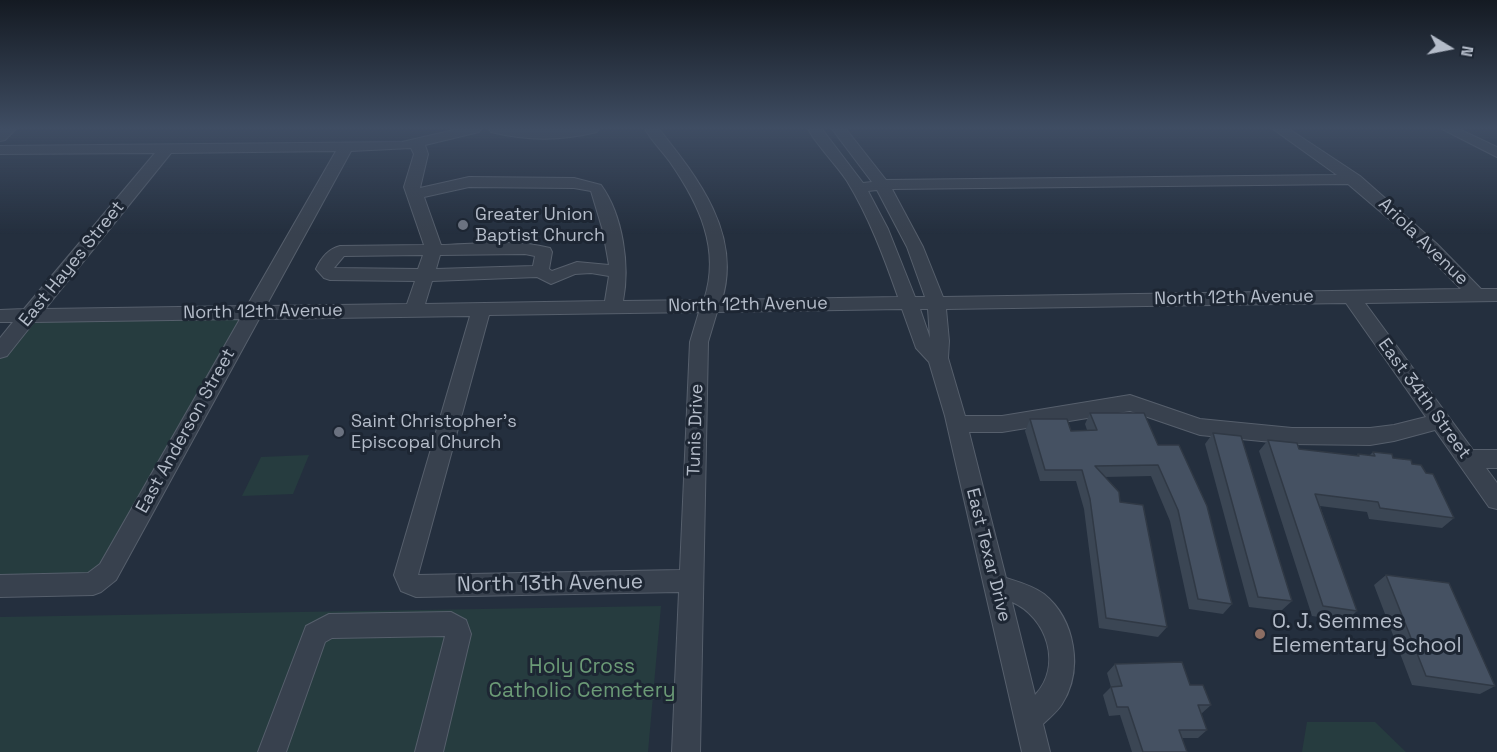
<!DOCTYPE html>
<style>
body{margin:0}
#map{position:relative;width:1497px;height:752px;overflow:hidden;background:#242f3e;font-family:"Space Grotesk",sans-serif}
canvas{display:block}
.north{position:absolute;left:1419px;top:18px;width:60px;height:60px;-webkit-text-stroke:4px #1d2633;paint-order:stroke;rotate:100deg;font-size:16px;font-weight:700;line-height:24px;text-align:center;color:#b4bcc9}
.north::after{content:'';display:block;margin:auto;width:21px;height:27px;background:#b4bcc9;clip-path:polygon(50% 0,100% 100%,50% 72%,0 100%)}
</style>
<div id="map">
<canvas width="1497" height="752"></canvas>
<div class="north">N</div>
</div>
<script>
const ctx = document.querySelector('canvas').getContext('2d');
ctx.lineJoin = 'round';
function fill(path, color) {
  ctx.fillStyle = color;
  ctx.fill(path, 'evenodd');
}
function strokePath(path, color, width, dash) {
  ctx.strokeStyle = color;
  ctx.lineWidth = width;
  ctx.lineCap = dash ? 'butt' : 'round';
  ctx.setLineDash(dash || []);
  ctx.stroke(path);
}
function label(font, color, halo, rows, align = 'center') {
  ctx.font = font + ' "Space Grotesk",sans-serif';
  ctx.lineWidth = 6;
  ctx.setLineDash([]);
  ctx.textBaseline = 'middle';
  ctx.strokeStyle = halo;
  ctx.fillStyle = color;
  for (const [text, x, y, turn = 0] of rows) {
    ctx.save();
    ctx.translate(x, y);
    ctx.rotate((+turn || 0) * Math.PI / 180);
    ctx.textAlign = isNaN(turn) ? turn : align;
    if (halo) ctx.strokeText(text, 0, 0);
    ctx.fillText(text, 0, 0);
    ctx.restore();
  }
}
fill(new Path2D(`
 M252 312 108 572 0 586V351L30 315Z
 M309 455 293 494 242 496 261 457Z
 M661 606 648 752H0V617Z
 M1307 722H1375L1406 752H1302Z`), '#263c3f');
const minor = new Path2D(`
 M0 129H16L5 140 0 141Z
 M458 129H481L479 132 425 145 428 154 420 188 469 177 574 178 601 185C623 215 630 266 623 301L704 300C721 249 699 204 670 162 662 151 651 140 645 129H659C698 178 742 234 722 300L898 297C884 257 869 217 847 181 835 163 818 147 808 129H822L863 183 872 182 832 129H846L886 180 1337 175 1273 129H1289L1360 176 1437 244 1481 289H1497V301L1365 303 1473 450H1497V468H1486L1497 483V509L1489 507 1435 430 1394 441 1370 445 1292 444 1200 435 1130 411 1002 432H969L1006 578C1019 582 1033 586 1044 594 1075 619 1084 670 1062 704 1057 712 1049 718 1043 724L1050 752H1022L945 416 929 362 916 348 902 309 717 312 708 342 700 752H672L679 592 416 597 401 591 394 575 470 316 259 319 116 580 101 592 93 595 0 597V575L88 573 100 564 240 319 34 322 7 356 0 358V338L13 322H0V310L24 309 155 153 0 154V146L402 142ZM411 148 414 154 404 187 424 245 340 246C328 249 321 258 316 269L324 278 330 280 415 281 407 304 266 306 351 151ZM336 151 247 306 45 309 171 153ZM1348 184 1402 230 1461 289 943 297 923 247 892 189ZM469 187 574 188 591 191 603 231 609 265 577 262 552 271 549 269 552 252 550 248C515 239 476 244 441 245L424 197ZM877 190 907 247 925 297H915L888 229 868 191ZM525 254 535 256 533 266 436 269 440 255ZM423 255 418 269 334 268 344 256ZM591 273 609 276 605 301 425 304 432 281 537 277 551 284 575 274ZM1346 303 1426 417 1394 425 1370 428H1292L1200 419 1130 395 1002 416H965L948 358 949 341 946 309ZM920 309H928L930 338ZM699 312 690 342 680 570 418 575 489 315ZM1012 602C1047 617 1063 666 1035 695Z
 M489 129H599L597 132C561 141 527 141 491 132Z
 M1442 129H1459L1497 147V157Z
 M451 612 466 620 471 634 443 752H415L445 636 332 638 325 642 286 752H258L306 626 329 614Z`);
strokePath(minor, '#565f6c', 2);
fill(minor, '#38414e');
fill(new Path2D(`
 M1090 413 1158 445 1232 604 1223 614 1189 609 1170 521 1151 476 1105 477 1120 502 1167 627 1158 637 1099 628 1084 509 1076 481H1040L1025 431 1030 419 1071 431 1087 430 1085 424Z
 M1213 433 1292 601 1281 611 1249 607 1205 444Z
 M1268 440 1299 449 1356 456 1358 454 1369 456 1373 452 1412 464 1426 473 1454 518 1442 528 1369 519 1367 512 1320 506 1357 611 1346 621 1312 616 1259 451Z
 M1386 575 1495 686 1480 694 1412 685 1374 585Z
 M1115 664 1190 685 1211 705 1201 714 1207 730 1198 738H1182L1187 752H1132L1120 715 1109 716 1103 695 1111 687 1107 673Z`), '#3b4654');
const building = new Path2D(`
 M1090 413H1144L1158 445H1179L1207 506 1232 604 1198 599 1178 510 1158 465 1095 466 1119 492 1120 502 1143 505 1167 627 1106 618 1090 499 1082 470H1045L1030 419H1067L1071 431 1097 430Z
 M1213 433 1241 436 1292 601 1258 597Z
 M1268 440 1297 443 1299 449 1359 456 1358 454 1375 456 1373 452 1392 454 1393 458 1411 460 1412 464 1421 465 1426 473 1433 474 1454 518 1380 508 1378 502 1315 494 1357 611 1323 606Z
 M1386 575 1449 583 1495 686 1426 676Z
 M1182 662 1190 685H1203L1211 705H1198L1207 730H1179L1187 752H1143L1128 707H1117L1111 687 1122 686 1115 664Z`);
fill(building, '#455162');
strokePath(building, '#303945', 1.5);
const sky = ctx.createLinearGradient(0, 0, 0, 234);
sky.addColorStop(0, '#141a22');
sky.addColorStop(0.55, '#3f4d63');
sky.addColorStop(1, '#3f4d6300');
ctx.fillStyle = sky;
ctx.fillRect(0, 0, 1497, 234);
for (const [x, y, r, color] of [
 [463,225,6,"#6b7280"],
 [339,432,6,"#6b7280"],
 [1260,634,6,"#8d6e63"]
]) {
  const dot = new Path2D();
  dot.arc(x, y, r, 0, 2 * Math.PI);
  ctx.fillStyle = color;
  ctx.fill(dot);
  strokePath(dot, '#1d2633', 2);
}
label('18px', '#b4bcc9', '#1d2633', [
 ["Greater Union",475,215],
 ["Baptist Church",475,236],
 ["Saint Christopher's",351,422],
 ["Episcopal Church",351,443]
], 'left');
label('18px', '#b4bcc9', '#1d2633', [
 ["Ariola Avenue",1423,242,44],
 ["East Hayes Street",72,264,-51],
 ["North 12th Avenue",1234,298,-1],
 ["North 12th Avenue",748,305,-1],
 ["North 12th Avenue",263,312,-1],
 ["East 34th Street",1424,399,54],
 ["Tunis Drive",696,430,-88],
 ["East Anderson Street",186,431,-61],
 ["East Texar Drive",988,555,76]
]);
label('21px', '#b4bcc9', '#1d2633', [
 ["North 13th Avenue",550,584,-1]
]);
label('21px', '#b4bcc9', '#1d2633', [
 ["O. J. Semmes",1272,622],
 ["Elementary School",1272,646]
], 'left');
label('21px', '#6b9a76', '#1d2633', [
 ["Holy Cross",582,667],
 ["Catholic Cemetery",582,691]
]);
</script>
